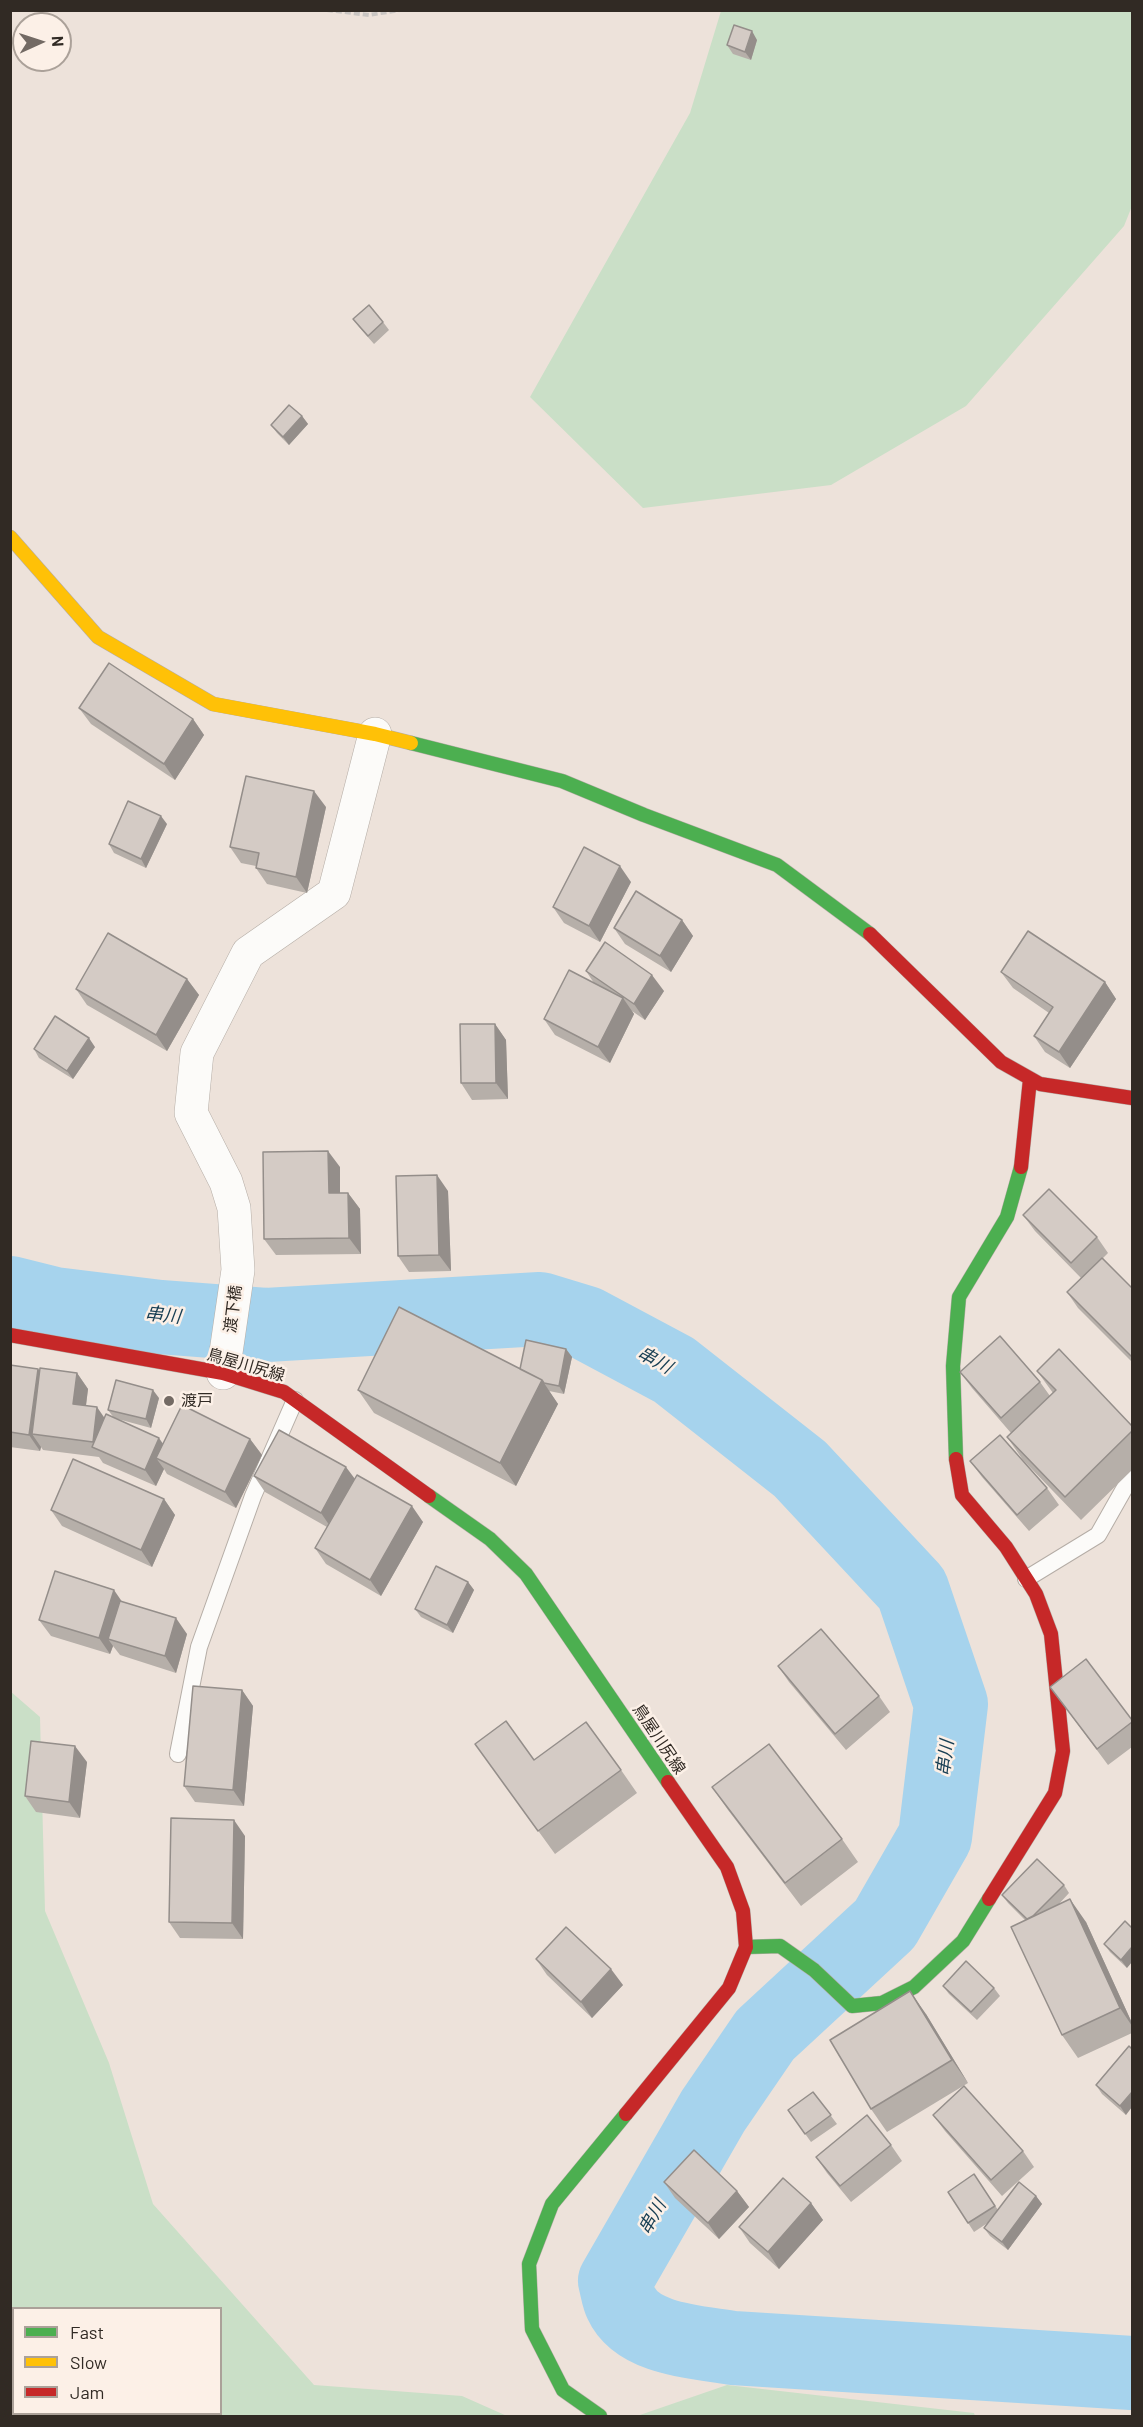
<!DOCTYPE html>
<meta charset="utf-8">
<style>
body{margin:0}
#map{position:relative;width:1143px;height:2427px;overflow:hidden;background:#ede2da;font-family:Barlow,sans-serif}
canvas{display:block}
.frame{position:absolute;inset:0;border:12px solid #312a24;pointer-events:none}
.legend{position:absolute;left:12px;top:2307px;width:210px;height:108px;box-sizing:border-box;background:#fcf0e7;border:2px solid #aba199;margin:0;padding:8px 10px;list-style:none;font-size:18px;color:#312a24}
.legend li{display:flex;align-items:center;gap:12px;height:30px}
.legend b{width:30px;border:2px solid #aba199}
.north{position:absolute;left:12px;top:12px;width:60px;height:60px;box-sizing:border-box;background:#fcf0e7;border:2px solid #aba199;border-radius:50%;rotate:87deg;font-size:16px;font-weight:700;line-height:24px;text-align:center;color:#312a24}
.north::after{content:'';display:block;margin:auto;width:21px;height:27px;background:#736a64;clip-path:polygon(50% 0,100% 100%,50% 72%,0 100%)}
</style>
<div id="map">
<canvas width="1143" height="2427"></canvas>
<div class="frame"></div>
<ul class="legend">
<li><b style="height:8px;background:#4caf50"></b>Fast</li>
<li><b style="height:8px;background:#ffc107"></b>Slow</li>
<li><b style="height:8px;background:#c62828"></b>Jam</li>
</ul>
<div class="north">N</div>
</div>
<script>
const ctx = document.querySelector('canvas').getContext('2d');
ctx.lineJoin = 'round';
function fill(path, color) {
  ctx.fillStyle = color;
  ctx.fill(path, 'evenodd');
}
function strokePath(path, color, width, dash) {
  ctx.strokeStyle = color;
  ctx.lineWidth = width;
  ctx.lineCap = dash ? 'butt' : 'round';
  ctx.setLineDash(dash || []);
  ctx.stroke(path);
}
function label(font, color, halo, rows, align = 'center') {
  ctx.font = font + ' Barlow,"Noto Sans JP",sans-serif';
  ctx.lineWidth = 5;
  ctx.setLineDash([]);
  ctx.textBaseline = 'middle';
  ctx.strokeStyle = halo;
  ctx.fillStyle = color;
  for (const [text, x, y, turn = 0] of rows) {
    ctx.save();
    ctx.translate(x, y);
    ctx.rotate((+turn || 0) * Math.PI / 180);
    ctx.textAlign = isNaN(turn) ? turn : align;
    if (halo) ctx.strokeText(text, 0, 0);
    ctx.fillText(text, 0, 0);
    ctx.restore();
  }
}
fill(new Path2D(`
 M721 11H1132V206L1124 226 966 406 831 485 643 508 530 397 690 113Z
 M10 1691 40 1717 45 1911 109 2063 153 2204 314 2385 462 2396 507 2416H11ZM14 2308H220V2414H14Z
 M727 2385 974 2413 975 2416H637Z`), '#cadfc7');
strokePath(new Path2D(`
 M10 1293 54 1304 160 1317 266 1325 540 1309 586 1323 674 1370 800 1469 912 1589 951 1704 935 1837 885 1924 765 2035 713 2111 615 2281C617 2288 618 2297 621 2303 638 2340 698 2342 733 2348L1132 2373`), '#a6d3ed', 74);
const lane = new Path2D(`
 M1026 1579 1098 1535 1132 1475
 M178 1754 199 1647 253 1496 295 1400`);
const street = new Path2D(`
 M223 1373 238 1270 234 1208 226 1182 191 1113 197 1053 248 953 334 893 375 734`);
const fast = new Path2D(`
 M411 743 562 781 644 815 777 865 870 934
 M956 1459 953 1366 959 1297 1007 1217 1021 1167
 M429 1496 490 1539 526 1574 668 1782
 M746 1947 780 1946 814 1970 852 2006 882 2003 914 1987 963 1941 989 1899
 M600 2416 563 2390 532 2329 529 2264 552 2204 626 2114`);
const slow = new Path2D(`
 M10 537 98 637 213 704 375 734 411 743`);
const jam = new Path2D(`
 M870 934 1001 1062 1040 1084 1132 1098
 M1021 1167 1030 1079
 M10 1335 223 1373 284 1392 429 1496
 M956 1459 962 1495 1006 1547 1036 1594 1051 1634 1063 1751 1055 1793 989 1899
 M626 2114 729 1988 746 1947 743 1911 727 1867 668 1782`);
strokePath(lane, '#b5ada6', 18);
strokePath(street, '#b5ada6', 34);
strokePath(fast, '#b5ada6', 15);
strokePath(slow, '#b5ada6', 15);
strokePath(jam, '#b5ada6', 15);
strokePath(new Path2D(`
 M327 10 369 15 400 10`), '#c9c5c2', 4, [6, 3]);
strokePath(lane, '#fcfbf9', 16);
strokePath(street, '#fcfbf9', 33);
strokePath(fast, '#4caf50', 14);
strokePath(slow, '#ffc107', 14);
strokePath(jam, '#c62828', 14);
fill(new Path2D(`
 M757 40 751 60 733 54 727 45Z
 M353 319 383 322 389 330 374 344 359 327Z
 M302 416 308 424 289 445 277 433 271 425Z
 M79 708 193 719 204 735 175 780 91 724Z
 M326 807 307 893 267 884 256 868V866L241 863 230 847Z
 M167 824 146 868 114 853 109 844Z
 M631 882 600 942 564 923 553 907Z
 M682 920 693 936 671 972 625 944 614 928Z
 M586 971 664 991 645 1020 632 1011 634 1014 610 1063 555 1035 544 1019 594 983Z
 M1001 972 1105 982 1116 999 1070 1068 1045 1052 1034 1036 1049 1013 1013 988Z
 M187 979 199 995 167 1051 87 1005 76 989Z
 M495 1024 506 1040 508 1099 472 1100 461 1083Z
 M95 1047 73 1079 39 1058 34 1049Z
 M340 1167V1193H348L360 1209 361 1254 276 1255 264 1239Z
 M448 1191 451 1271 409 1272 398 1256Z
 M1023 1215 1097 1237 1108 1253 1103 1258 1132 1288V1362L1078 1308 1067 1292 1081 1278 1035 1231Z
 M566 1349 572 1357 564 1394 549 1391 558 1404 516 1486 374 1413 358 1390 520 1369Z
 M10 1365 38 1369 40 1371 77 1373 88 1389 86 1406 105 1418 163 1444 250 1439 262 1455 236 1508 167 1474 164 1469 156 1486 103 1463 99 1457 43 1450 41 1447 40 1451 10 1447Z
 M1037 1371 1132 1426V1470L1081 1520 1023 1460 1007 1437 1011 1433 972 1388 960 1372 1040 1382 1050 1396 1053 1393Z
 M159 1398 151 1428 114 1418 108 1410Z
 M970 1461 1047 1488 1059 1505 1029 1531 982 1477Z
 M254 1476 355 1479 423 1522 381 1596 326 1564 315 1548 327 1527 265 1492Z
 M164 1499 175 1515 152 1567 62 1526 51 1510Z
 M468 1582 474 1590 453 1633 421 1617 415 1609Z
 M122 1602 187 1634 176 1673 120 1655 113 1646 110 1654 51 1636 39 1620Z
 M778 1666 879 1696 890 1712 846 1750 789 1682Z
 M1050 1687 1132 1720V1747L1108 1765Z
 M242 1690 253 1706 244 1806 195 1802 184 1786Z
 M534 1760 621 1770 637 1793 555 1854 492 1767Z
 M87 1762 80 1818 36 1812 25 1796Z
 M712 1787 842 1839 858 1862 801 1906 728 1810Z
 M245 1836 243 1939 180 1938 169 1922Z
 M1064 1885 1069 1893 1058 1905 1086 1922 1132 2023V2033L1078 2058 1062 2035 1025 1920 1008 1903 1002 1895Z
 M1125 1921 1127 1968 1110 1952 1104 1944Z
 M536 1959 623 1985 592 2018 547 1975Z
 M943 1986 994 1988 1000 1996 977 2020 949 1994Z
 M926 2014 968 2083 887 2132 871 2109Z
 M1129 2046 1126 2115 1102 2094 1096 2085Z
 M813 2092 837 2124 811 2142 788 2110Z
 M933 2115 1023 2151 1034 2167 1002 2196 945 2131Z
 M891 2145 902 2161 851 2202 827 2173 816 2157Z
 M974 2174 998 2210 1036 2196 1042 2204 1008 2250 990 2236 984 2228 989 2222 974 2232 948 2192Z
 M664 2182 737 2191 749 2207 719 2239 675 2198Z
 M811 2203 823 2220 779 2269 750 2243 739 2227Z`), '#b6afa9');
fill(new Path2D(`
 M752 31 757 40 751 60 745 52Z
 M302 416 308 424 289 445 283 437Z
 M193 719 204 735 175 780 164 764Z
 M314 791 326 807 307 893 296 877Z
 M161 816 167 824 146 868 141 859Z
 M620 866 631 882 600 942 589 926Z
 M682 920 693 936 671 972 660 956Z
 M652 975 664 991 645 1020 634 1004Z
 M187 979 199 995 167 1051 156 1035Z
 M1105 982 1116 999 1070 1068 1059 1052Z
 M623 998 634 1014 610 1063 598 1047Z
 M495 1024 506 1040 508 1099 496 1083Z
 M89 1038 95 1047 73 1079 67 1071Z
 M328 1151 340 1167V1209L329 1193Z
 M437 1175 448 1191 451 1271 439 1255Z
 M348 1193 360 1209 361 1254 349 1238Z
 M566 1349 572 1357 564 1394 559 1386Z
 M38 1369 49 1385 32 1434 41 1447 40 1451 29 1435Z
 M77 1373 88 1389 84 1420 73 1404Z
 M542 1380 558 1404 516 1486 500 1463Z
 M153 1390 159 1398 151 1428 146 1419Z
 M97 1407 108 1423 98 1450 93 1442Z
 M159 1438 170 1454 156 1458 164 1469 156 1486 145 1470Z
 M250 1439 262 1455 236 1508 225 1492Z
 M346 1467 358 1483 332 1529 321 1513Z
 M164 1499 175 1515 152 1567 141 1550Z
 M412 1506 423 1522 381 1596 370 1580Z
 M468 1582 474 1590 453 1633 447 1625Z
 M114 1590 125 1606 108 1639 113 1646 110 1654 99 1638Z
 M176 1618 187 1634 176 1673 165 1656Z
 M242 1690 253 1706 244 1806 233 1790Z
 M75 1746 87 1762 80 1818 69 1802Z
 M234 1820 245 1836 243 1939 232 1923Z
 M1070 1899 1086 1922 1132 2023V2026L1120 2008Z
 M1132 1947V1962L1127 1968 1121 1960Z
 M611 1969 623 1985 592 2018 581 2002Z
 M910 1991 926 2014 968 2083 952 2060Z
 M1132 2092V2107L1126 2115 1120 2106Z
 M737 2191 749 2207 719 2239 708 2223Z
 M1036 2196 1042 2204 1008 2250 1002 2242Z
 M811 2203 823 2220 779 2269 768 2252Z`), '#948e8a');
const building = new Path2D(`
 M734 25 752 31 745 52 727 45Z
 M369 305 383 322 368 336 353 319Z
 M289 405 302 416 283 437 271 425Z
 M109 663 193 719 164 764 79 708Z
 M246 776 314 791 296 877 256 868 259 853 230 847Z
 M128 801 161 816 141 859 109 844Z
 M584 847 620 866 589 926 553 907Z
 M636 891 682 920 660 956 614 928Z
 M1028 931 1105 982 1059 1052 1034 1036 1053 1007 1001 972Z
 M108 933 187 979 156 1035 76 989Z
 M605 942 652 975 634 1004 586 971Z
 M569 970 623 998 598 1047 544 1019Z
 M55 1016 89 1038 67 1071 34 1049Z
 M460 1024H495L496 1083H461Z
 M328 1151 329 1193H348L349 1238 264 1239 263 1152Z
 M437 1175 439 1255 398 1256 396 1176Z
 M1049 1189 1097 1237 1071 1263 1023 1215Z
 M1102 1258 1132 1288V1357L1067 1292Z
 M399 1307 542 1380 500 1463 358 1390Z
 M1000 1336 1040 1382 1001 1418 960 1372Z
 M526 1340 566 1349 559 1386 544 1383 542 1380 520 1369Z
 M1059 1349 1132 1426V1431L1065 1497 1007 1437 1056 1390 1037 1371Z
 M10 1365 38 1369 29 1435 10 1432Z
 M40 1368 77 1373 73 1404 97 1407 93 1442 32 1434Z
 M116 1380 153 1390 146 1419 108 1410Z
 M182 1405 250 1439 225 1492 156 1458Z
 M106 1414 159 1438 145 1470 92 1447Z
 M279 1430 346 1467 321 1513 254 1476Z
 M1000 1435 1047 1488 1017 1515 970 1461Z
 M73 1459 164 1499 141 1550 51 1510Z
 M357 1475 412 1506 370 1580 315 1548Z
 M436 1566 468 1582 447 1625 415 1609Z
 M55 1571 114 1590 99 1638 39 1620Z
 M120 1601 176 1618 165 1656 108 1639Z
 M821 1629 879 1696 835 1734 778 1666Z
 M1086 1659 1132 1720V1722L1097 1749 1050 1687Z
 M193 1686 242 1690 233 1790 184 1786Z
 M506 1721 534 1760 586 1722 621 1770 538 1831 475 1744Z
 M31 1741 75 1746 69 1802 25 1796Z
 M769 1744 842 1839 785 1883 712 1787Z
 M171 1818 234 1820 232 1923 169 1922Z
 M1037 1859 1064 1885 1033 1916 1027 1919 1002 1895Z
 M1070 1899 1120 2008 1062 2035 1011 1927Z
 M1125 1921 1132 1928V1947L1121 1960 1104 1944Z
 M566 1927 611 1969 581 2002 536 1959Z
 M966 1961 994 1988 971 2012 943 1986Z
 M910 1991 952 2060 871 2109 830 2040Z
 M1129 2046 1132 2049V2092L1120 2106 1096 2085Z
 M964 2086 1023 2151 991 2180 933 2115Z
 M813 2092 831 2115 805 2134 788 2110Z
 M867 2115 891 2145 840 2186 816 2157Z
 M694 2150 737 2191 708 2223 664 2182Z
 M974 2174 995 2206 968 2223 948 2192Z
 M783 2178 811 2203 768 2252 739 2227Z
 M1019 2182 1036 2196 1002 2242 984 2228Z`);
fill(building, '#d4cbc5');
strokePath(building, '#948e8a', 1.5);
for (const [x, y, r, color] of [
 [169,1401,6,"#736a64"]
]) {
  const dot = new Path2D();
  dot.arc(x, y, r, 0, 2 * Math.PI);
  ctx.fillStyle = color;
  ctx.fill(dot);
  strokePath(dot, '#fcf0e7', 2);
}
label('16px', '#312a24', '#fcf0e7', [
 ["渡下橋",233,1309,-83],
 ["鳥屋川尻線",246,1365,16],
 ["鳥屋川尻線",659,1739,56]
]);
label('16px', '#312a24', '#fcf0e7', [
 ["渡戸",181,1401]
], 'left');
label('italic 18px', '#173e53', '#fcf0e7', [
 ["串川",163,1315,6],
 ["串川",655,1360,29],
 ["串川",945,1758,-83],
 ["串川",652,2217,-60]
]);
</script>
